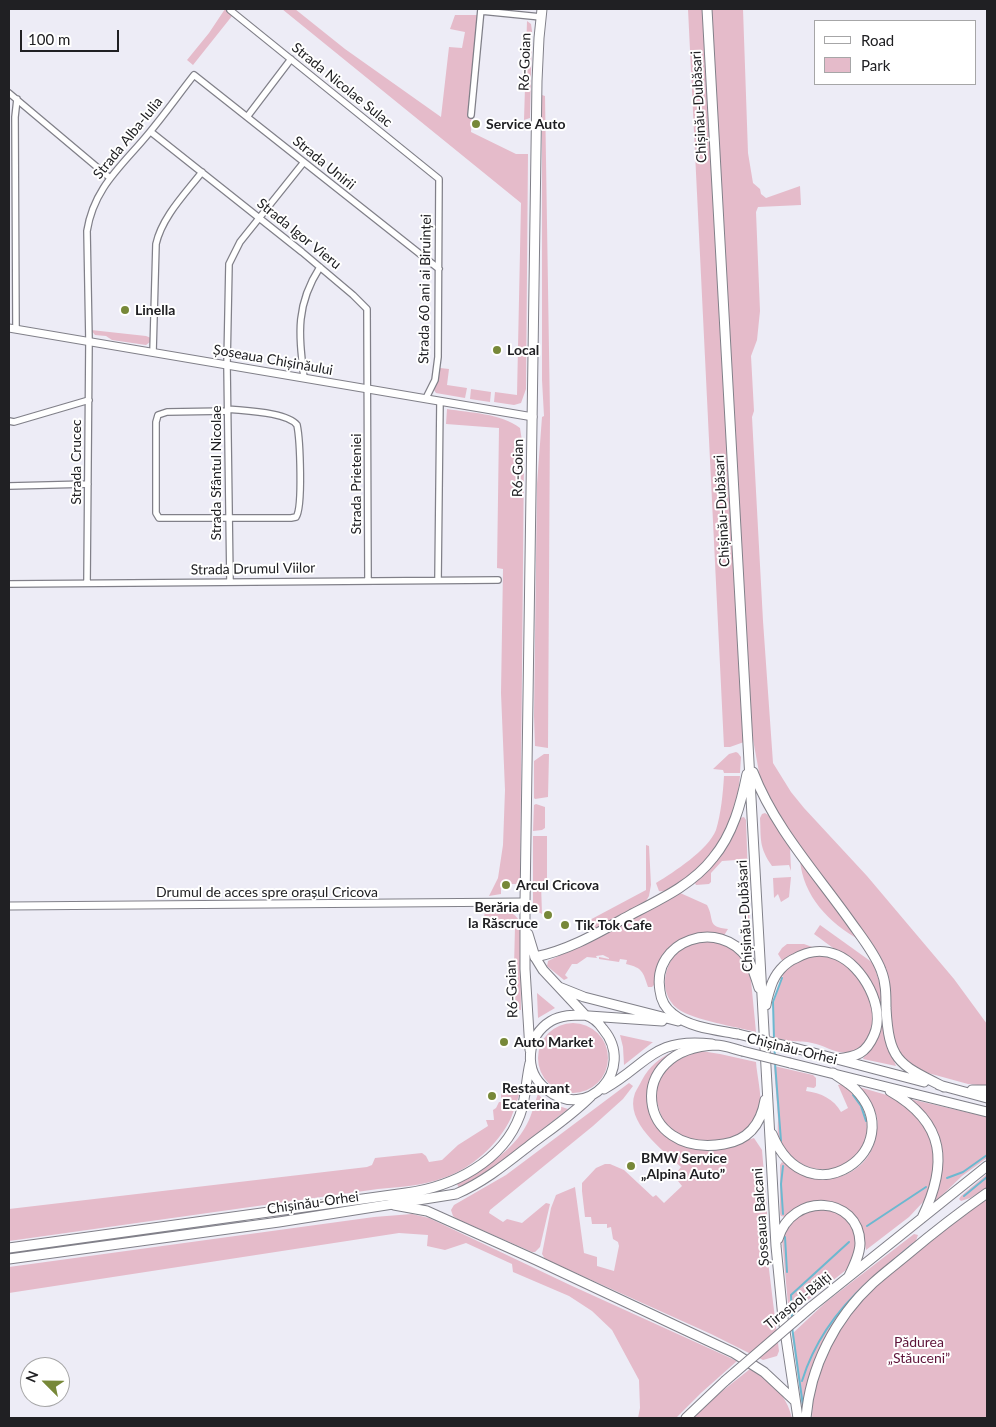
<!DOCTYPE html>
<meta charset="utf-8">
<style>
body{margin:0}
#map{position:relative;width:996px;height:1427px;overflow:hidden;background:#edecf6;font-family:Lato,sans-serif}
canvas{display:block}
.frame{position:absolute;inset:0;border:10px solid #202023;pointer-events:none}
.legend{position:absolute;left:814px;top:20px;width:162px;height:65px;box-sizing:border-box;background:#fff;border:1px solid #a6a6a7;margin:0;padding:6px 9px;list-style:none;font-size:15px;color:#202023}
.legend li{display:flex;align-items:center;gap:10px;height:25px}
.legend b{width:25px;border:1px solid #a6a6a7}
.north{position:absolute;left:20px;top:1357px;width:50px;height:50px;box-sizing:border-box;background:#fff;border:1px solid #a6a6a7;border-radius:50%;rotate:293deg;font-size:14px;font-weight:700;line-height:20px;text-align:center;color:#202023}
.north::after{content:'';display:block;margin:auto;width:18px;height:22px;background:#778838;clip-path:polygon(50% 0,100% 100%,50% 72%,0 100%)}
.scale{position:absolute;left:20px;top:30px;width:99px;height:22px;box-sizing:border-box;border:2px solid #202023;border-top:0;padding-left:6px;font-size:15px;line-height:18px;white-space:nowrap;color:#202023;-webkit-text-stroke:4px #fff;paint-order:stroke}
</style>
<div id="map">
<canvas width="996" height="1427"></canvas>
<div class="frame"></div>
<ul class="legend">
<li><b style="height:6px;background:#fff"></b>Road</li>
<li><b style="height:14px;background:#e5bbca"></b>Park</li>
</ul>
<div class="north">N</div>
<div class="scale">100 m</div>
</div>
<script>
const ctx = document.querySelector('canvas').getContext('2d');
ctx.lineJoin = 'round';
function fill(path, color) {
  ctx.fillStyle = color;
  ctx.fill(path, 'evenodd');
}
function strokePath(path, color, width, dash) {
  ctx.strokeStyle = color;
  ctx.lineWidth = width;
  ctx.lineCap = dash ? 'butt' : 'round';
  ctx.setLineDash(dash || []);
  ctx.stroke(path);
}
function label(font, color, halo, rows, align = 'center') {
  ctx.font = font + ' Lato,sans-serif';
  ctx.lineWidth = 4;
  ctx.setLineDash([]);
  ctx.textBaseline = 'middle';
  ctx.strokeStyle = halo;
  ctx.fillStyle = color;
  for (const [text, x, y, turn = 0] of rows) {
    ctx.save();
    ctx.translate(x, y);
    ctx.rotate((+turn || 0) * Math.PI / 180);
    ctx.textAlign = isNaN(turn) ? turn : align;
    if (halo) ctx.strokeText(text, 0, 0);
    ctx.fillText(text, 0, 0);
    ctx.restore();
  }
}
fill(new Path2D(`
 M225 9H230L228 12 232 16 193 65 187 60 209 33Z
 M282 9H295L345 49 441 117 449 47 462 48 465 32 450 29 455 15H478L471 132 516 154H528L526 389 521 403 514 405 494 402 495 392 517 395 521 203Z
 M688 9H704L744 742 730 747H724Z
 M711 9H743L748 153 753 183 760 189 761 194 766 198 800 186 801 205 758 207 756 212 760 311 757 340 751 356 754 411 752 417 763 621 773 763 791 792 804 808 867 876 954 979 987 1024V1086L968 1084 917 1070 901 1057 891 1034 885 974 824 880 776 813 761 783 752 734Z
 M527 21 531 24 532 31 530 118 524 120Z
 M542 95 545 96 550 414 548 748 535 746 534 716 537 484 542 417 544 416 542 380Z
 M91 330 146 336 151 338 150 342 146 345 112 340 106 336 95 335Z
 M440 368 449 369 447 385 467 388 465 398 436 393 434 390Z
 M471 389 491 392 490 402 470 399Z
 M447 409C471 413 500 413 520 428L524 454 520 884H510L508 889H501V894L489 896 498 878 503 845 505 790 501 693 503 569 497 568 499 428 446 424Z
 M736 752 738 753 741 757 740 773H724L723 770 713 769 729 754Z
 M544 754H549L548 797 535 799 534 798V761Z
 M724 776H740C736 823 721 853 683 881 677 886 667 893 659 891L656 883C674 872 708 850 716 830 721 814 723 793 724 776Z
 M536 804 545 807V828L542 830 533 831 534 805Z
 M765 813 768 815 790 846 791 871 789 865 772 866C759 847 761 840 760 818L762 814Z
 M744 817 746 820 750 933H746L743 871 736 860 722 861 711 873V882L709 884 696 885 694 881 740 818Z
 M533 836H547V884H541L542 914 533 909Z
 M646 845 649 846 651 885 649 896 646 901 592 932 586 922 646 890Z
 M800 860 860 940C829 923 803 896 800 860Z
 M791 877 789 897 781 902 778 894 774 898 773 878Z
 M678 892 707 905C715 920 706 927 728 929L723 937C693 924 652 949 656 983L652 987H648C643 972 643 968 626 964L627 960 620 959 619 962 599 959V957L609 959V958L603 955 596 956 597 958 587 957 577 964H572L565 975 568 978 564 980 547 966 548 961 550 960 605 934Z
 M485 910C498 910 513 908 520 922L521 1010 513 1009 515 926H483Z
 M820 925 873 963 880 984 884 1036 896 1066 863 1059C865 1054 870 1051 873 1047 876 1042 879 1035 880 1029 891 987 843 955 814 934Z
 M719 941 740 954 750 970 756 1032C737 1027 693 1020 678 1009 654 991 666 952 692 942 699 939 711 941 719 941Z
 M787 944H804L815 948 795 953 783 962 778 954 782 948Z
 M811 956C819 956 827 955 834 958 862 969 885 1012 867 1040 862 1046 857 1050 849 1052 836 1055 825 1045 812 1043 806 1041 799 1042 793 1041 787 1041 781 1039 774 1037V1002L783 975 787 968 794 962Z
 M537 993 555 1008 538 1018Z
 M538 1058a35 35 0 1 1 70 0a35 35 0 1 1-70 0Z
 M620 1035 652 1042H653L624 1065 623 1047Z
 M701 1051 720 1054 756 1062C757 1076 762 1095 760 1108 755 1143 704 1148 679 1135 669 1131 661 1118 659 1109 648 1075 672 1059 701 1051Z
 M673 1052 675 1053 651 1082 648 1100 670 1138 679 1143 690 1147 718 1149 754 1138 762 1150 767 1209V1253L779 1351 777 1356 763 1360 711 1334 545 1259 542 1254 551 1208 556 1195 575 1187 584 1253 597 1257V1266L614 1271 619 1246 618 1242 613 1239 611 1227 607 1228V1224H592L591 1217H585L582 1191V1183L596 1168 605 1164H610L624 1170 653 1197 656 1195 664 1203 682 1186 674 1176 681 1167C663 1150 624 1122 635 1093 637 1089 640 1084 642 1080 649 1067 660 1057 673 1052Z
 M774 1066 813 1075 816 1078V1086L814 1088 807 1087 806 1091C821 1093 834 1099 841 1112L848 1108 838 1085 842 1084C854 1091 859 1100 864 1113 882 1164 813 1191 785 1148 783 1145 780 1141 779 1138 777 1133 778 1125 778 1119 777 1101 775 1084 774 1066Z
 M629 1083 633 1086 623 1099 593 1126 490 1210 489 1213 503 1222 507 1219 522 1223 546 1203 550 1204 540 1247 535 1252H532L457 1219 453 1216 451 1210 454 1205 506 1175Z
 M859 1087 890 1096 916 1115 927 1131 934 1153 932 1180 924 1201 909 1217 866 1250 863 1234 860 1226 840 1206 788 1215 785 1217 781 1216 780 1214V1165L782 1162C794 1168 804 1176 817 1178 845 1182 871 1165 876 1136 877 1130 878 1124 877 1117 874 1106 865 1097 858 1089Z
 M501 1089H515L520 1092C517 1101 514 1110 511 1118 498 1145 471 1169 443 1178 422 1186 400 1187 378 1189L9 1241V1209L367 1167 372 1165 375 1158 422 1153 426 1156 429 1162 442 1160 458 1145 488 1126 486 1120H494L493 1110 496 1108 499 1102H501Z
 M538 1094 546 1102 568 1109 497 1165 459 1188 457 1184C483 1168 512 1153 527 1124 532 1115 534 1104 538 1094Z
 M910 1099 987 1117V1158L962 1176 935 1202 934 1200C941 1182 942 1140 931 1122 925 1113 916 1107 910 1099Z
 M987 1174V1188L970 1198 961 1201 959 1199 961 1196Z
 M987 1198V1418H812L813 1398 816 1384 825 1355 842 1324 871 1289 951 1224Z
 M810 1210C818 1210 826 1209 834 1212 849 1217 860 1237 856 1253 854 1259 850 1264 846 1270L789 1315 782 1239 794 1219Z
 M412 1214 429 1218 570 1285 737 1361 701 1393 676 1418H638L640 1408 639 1380 612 1330 592 1311 569 1296 513 1272 512 1264 466 1243 445 1250 427 1246 428 1235 399 1233 9 1293V1267L374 1217Z
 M914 1234 918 1235 914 1246 844 1310 805 1407H802L792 1334 826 1302Z
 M750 1369C771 1382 786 1393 792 1418H693L716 1396Z`), '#e5bbca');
strokePath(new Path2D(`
 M774 1039 773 1002 782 978
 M774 1046 775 1056
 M775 1063 781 1141
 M853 1095 861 1106 866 1121
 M783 1166 781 1184 783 1214
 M947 1178 963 1172 987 1155
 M964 1196 987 1177
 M867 1226 926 1187
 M785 1237 787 1272
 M888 1265 913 1244
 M792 1319 791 1295 849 1242
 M792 1327 803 1406
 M802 1381C814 1342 837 1310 867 1283`), '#6cb8d0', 2);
const minor = new Path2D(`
 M230 10 439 179 438 357 435 380 426 398
 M481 11 541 17
 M9 93 110 178
 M471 115 481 9
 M247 117 291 59
 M151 132 302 252 353 295 367 309 368 580
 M16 329 15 117 17 99
 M153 352 156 244C162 217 185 194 202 172
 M304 378C299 334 295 306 320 267
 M228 411 167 412 158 415 156 422V513L159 518H291L296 517C303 508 300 439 297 425 287 412 245 411 228 409
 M9 421 14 422 89 400
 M9 486 88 484
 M438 580 440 401
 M230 582 227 365 229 264 240 242 304 162
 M87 583 89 341 87 231C94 187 122 166 149 133 165 114 179 94 194 75L439 269
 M9 584 498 580`);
const tertiary = new Path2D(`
 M9 328 533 417
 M9 906 525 902`);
const primary = new Path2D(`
 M528 934 535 957 543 970 585 1015
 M559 987 584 997 678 1021
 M585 1015C592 1017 599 1023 603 1029 637 1069 587 1123 546 1089 523 1071 526 1036 551 1021 561 1015 573 1015 585 1015Z
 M589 1016 662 1021
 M530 1050 525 969V902L537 81 539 38 542 9
 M604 1089C649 1064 652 1037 712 1044
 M9 1248 406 1193C452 1187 503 1162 520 1115 526 1098 526 1080 530 1063
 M9 1259 279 1222 456 1194C484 1182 507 1163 530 1145 551 1129 572 1115 591 1096`);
const trunk = new Path2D(`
 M707 9 776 1246 783 1318 798 1418
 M753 772C775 829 818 875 853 925 863 939 875 954 881 970 886 982 886 995 886 1008 889 1061 898 1064 944 1087
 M535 957C570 950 601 931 632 914 661 899 693 884 713 858 733 834 741 804 747 774
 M766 1005C767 998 769 992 771 986 775 974 784 963 796 958 808 951 823 949 837 955 863 966 886 1008 874 1035 871 1042 867 1049 860 1053 853 1057 845 1058 837 1059
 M738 1034C717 1030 690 1028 673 1014 665 1008 661 1000 660 991 651 940 720 917 748 959 753 968 756 978 759 988
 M791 1047 924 1082
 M742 1051C734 1049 724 1045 716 1045 623 1048 635 1159 724 1144 749 1140 761 1124 765 1100
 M790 1063 987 1112
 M939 1085 987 1098
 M972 1090H987
 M890 1091C946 1123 948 1164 922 1218
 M772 1134C808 1222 913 1148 855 1089 849 1083 840 1078 833 1073
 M394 1205 427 1211 536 1260 734 1353 764 1372 795 1401
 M778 1239C792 1191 859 1196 860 1243 860 1254 854 1266 849 1276
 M811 1307 987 1166
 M686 1418 725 1381
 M806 1418C810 1367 835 1318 873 1283 884 1273 896 1264 908 1254 934 1232 960 1212 987 1193`);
strokePath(minor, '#818089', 8);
strokePath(tertiary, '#818089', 9);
strokePath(primary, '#818089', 11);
strokePath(trunk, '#818089', 11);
strokePath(minor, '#fff', 5.5);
strokePath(tertiary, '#fff', 7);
strokePath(primary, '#fff', 9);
strokePath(trunk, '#fff', 9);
const trunkBridge = new Path2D(`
 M738 1034 791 1047
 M742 1051 790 1063
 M725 1381 811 1307`);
strokePath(trunkBridge, '#818089', 11, []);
strokePath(trunkBridge, '#fff', 9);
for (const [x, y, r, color] of [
 [476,124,5,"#778838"],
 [125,310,5,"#778838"],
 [497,350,5,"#778838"],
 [506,885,5,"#778838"],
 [548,915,5,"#778838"],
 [565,925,5,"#778838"],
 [504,1042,5,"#778838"],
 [492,1096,5,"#778838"],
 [631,1166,5,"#778838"]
]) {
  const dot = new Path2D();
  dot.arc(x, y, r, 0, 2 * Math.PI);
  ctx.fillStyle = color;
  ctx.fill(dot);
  strokePath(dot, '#fff', 2);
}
label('14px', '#202023', '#fff', [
 ["R6-Goian",525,62,-88],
 ["Strada Nicolae Sulac",342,85,39],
 ["Chișinău-Dubăsari",699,107,-93],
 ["Strada Alba-Iulia",128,138,-51],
 ["Strada Unirii",324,163,39],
 ["Strada Igor Vieru",299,234,39],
 ["Strada 60 ani ai Biruinței",425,289,-89],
 ["Șoseaua Chișinăului",273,360,10],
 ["Strada Crucec",76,462,-90],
 ["R6-Goian",518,468,-89],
 ["Strada Sfântul Nicolae",216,473,-90],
 ["Strada Prieteniei",356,484,-90],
 ["Chișinău-Dubăsari",722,511,-93],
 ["Strada Drumul Viilor",253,569,-1],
 ["Drumul de acces spre orașul Cricova",267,892],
 ["Chișinău-Dubăsari",745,916,-93],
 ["R6-Goian",512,989,-92],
 ["Chișinău-Orhei",792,1049,14],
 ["Chișinău-Orhei",313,1203,-8],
 ["Șoseaua Balcani",761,1217,-94],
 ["Tiraspol-Bălți",798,1301,-39]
]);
label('bold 14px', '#202023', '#fff', [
 ["Service Auto",486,124],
 ["Linella",135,310],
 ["Local",507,350],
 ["Arcul Cricova",516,885],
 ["Berăria de",538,907,"right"],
 ["la Răscruce",538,923,"right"],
 ["Tik Tok Cafe",575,925],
 ["Auto Market",514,1042],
 ["Restaurant",502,1088],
 ["Ecaterina",502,1104],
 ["BMW Service",641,1158],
 ["„Alpina Auto”",641,1174]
], 'left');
label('14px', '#5d1238', '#fff', [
 ["Pădurea",919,1342],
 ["„Stăuceni”",919,1358]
]);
</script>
